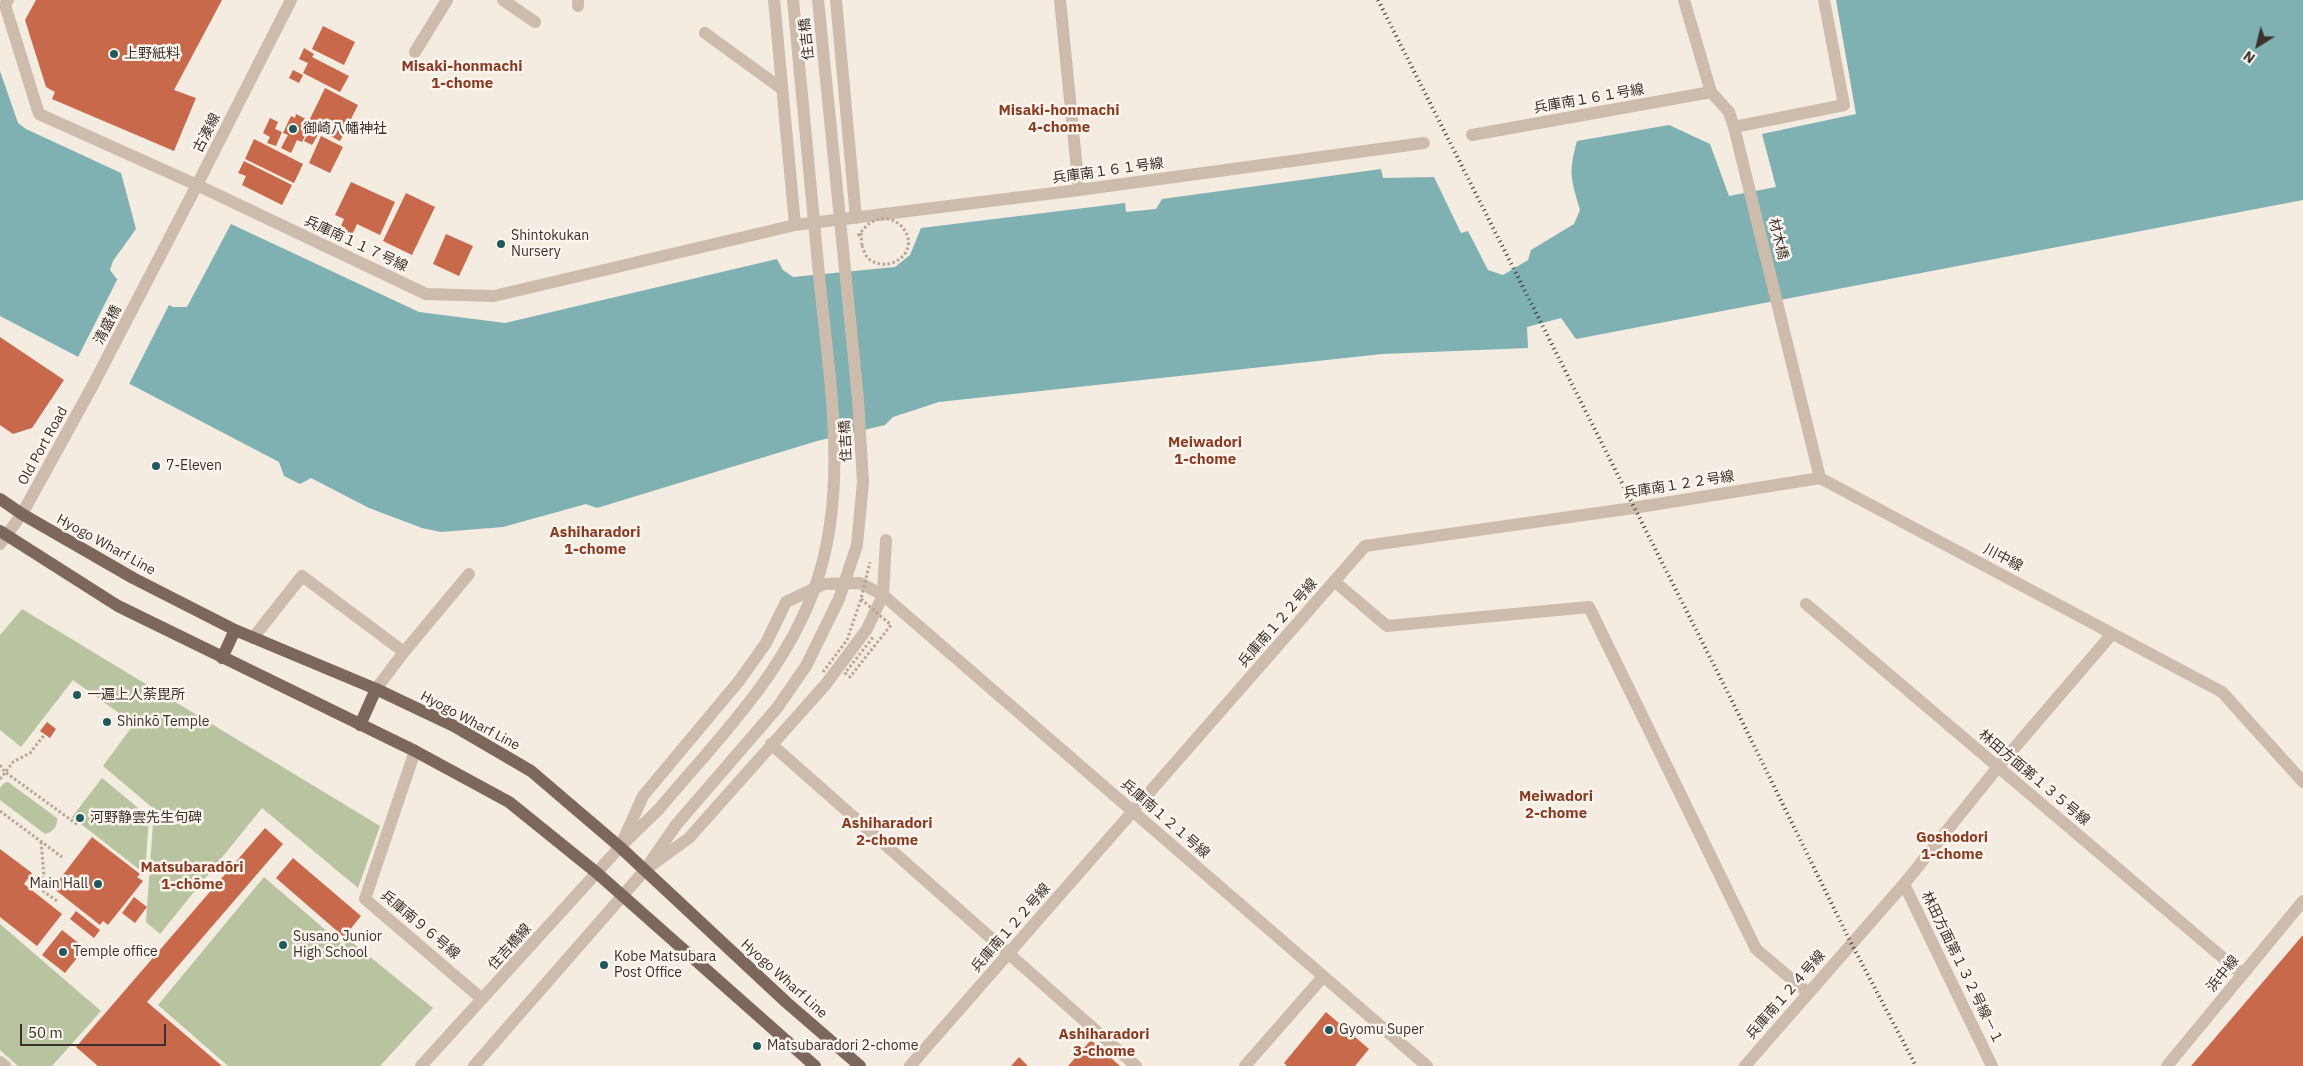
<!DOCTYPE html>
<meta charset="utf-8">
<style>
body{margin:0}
#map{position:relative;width:2303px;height:1066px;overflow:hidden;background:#f4ebe1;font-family:"IBM Plex Sans",sans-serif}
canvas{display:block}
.north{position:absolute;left:2233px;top:20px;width:50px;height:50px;-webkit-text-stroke:4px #fbf5ee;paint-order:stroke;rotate:216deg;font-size:14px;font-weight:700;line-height:20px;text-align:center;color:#3b302b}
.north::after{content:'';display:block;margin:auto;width:18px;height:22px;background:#3b302b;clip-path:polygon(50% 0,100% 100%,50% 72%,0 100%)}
.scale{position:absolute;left:20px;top:1024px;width:146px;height:22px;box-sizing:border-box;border:2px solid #3b302b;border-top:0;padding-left:6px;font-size:15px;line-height:18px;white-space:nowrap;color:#3b302b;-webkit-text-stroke:4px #fbf5ee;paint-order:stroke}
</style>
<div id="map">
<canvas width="2303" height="1066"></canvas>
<div class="north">N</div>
<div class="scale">50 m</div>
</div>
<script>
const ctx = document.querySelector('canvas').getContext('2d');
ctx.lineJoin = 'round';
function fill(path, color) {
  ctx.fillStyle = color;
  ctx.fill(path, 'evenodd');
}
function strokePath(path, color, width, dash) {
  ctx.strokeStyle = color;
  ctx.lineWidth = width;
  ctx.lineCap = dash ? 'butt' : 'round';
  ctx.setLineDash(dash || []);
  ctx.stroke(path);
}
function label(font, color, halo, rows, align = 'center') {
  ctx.font = font + ' "IBM Plex Sans","Noto Sans JP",sans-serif';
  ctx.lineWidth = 5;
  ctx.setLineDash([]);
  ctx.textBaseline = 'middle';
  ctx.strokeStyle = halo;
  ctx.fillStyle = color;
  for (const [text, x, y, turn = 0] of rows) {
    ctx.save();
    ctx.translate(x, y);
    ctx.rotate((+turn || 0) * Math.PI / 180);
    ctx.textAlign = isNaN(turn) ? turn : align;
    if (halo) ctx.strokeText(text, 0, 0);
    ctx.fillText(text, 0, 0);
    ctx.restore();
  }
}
fill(new Path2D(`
 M22 609 380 826 358 888 262 808 160 934 146 922 154 809 103 766 134 724 73 680 21 747 0 730V635Z
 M102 778 149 817 145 874 72 817Z
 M8 782 57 818C58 826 53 832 45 834L0 800V788L4 783Z
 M264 877 343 945 348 939 433 1008 380 1066H228L158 1005Z
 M0 924 101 1011 52 1066H18L0 1050Z`), '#b8c4a0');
fill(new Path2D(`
 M1836 0H2303V200L1576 339 1561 318 1527 327 1528 348 1382 354 939 402 893 417 885 425 817 441 597 508 586 504 503 527 441 532 422 528 369 508 311 478 300 484 284 476 279 462 0 316V71L18 123 26 129 121 173 136 229 113 261 110 270 116 278 173 307H187L231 224 419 312 505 323 777 259 783 270 793 277 895 267 910 255 921 228 1125 203 1126 212 1156 209 1162 199 1381 169 1383 178 1434 177 1461 233 1468 231 1488 270 1503 275 1528 260 1531 250 1574 224 1580 210C1571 178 1568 174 1577 141L1669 125 1710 144 1729 196 1776 187 1762 134 1856 114Z`), '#7fb0b2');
fill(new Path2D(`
 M119 276 170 303 128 386 77 359Z`), '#f4ebe1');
fill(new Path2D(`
 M36 0H222L174 90 196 98 174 151 52 99 55 92 46 87 25 20Z
 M323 26 355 42 344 65 312 49Z
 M304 48 314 54 312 57 349 76 340 92 303 73 308 63 299 59Z
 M293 70 303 75 299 83 289 78Z
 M325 88 358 105 340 141 320 131 312 145 304 141 312 125 308 123Z
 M296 114 308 120 306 124 310 126 302 142 297 140 291 153 281 148 288 135 283 133 291 116 295 118Z
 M270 118 278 122 275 129 282 132 276 146 267 143 270 137 263 133Z
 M321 136 343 147 330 173 309 163Z
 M254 139 303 164 294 183 245 159Z
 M244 161 292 185 282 205 242 185 246 176 238 173Z
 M351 182 395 202 380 235 357 224 352 235 344 231 346 228 341 226 344 219 335 215Z
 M406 193 435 207 412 255 383 241Z
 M446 234 473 246 459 276 433 264Z
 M0 337 64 380 32 428 13 434 0 425Z
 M47 722 56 729 50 738 40 731Z
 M265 828 283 844 147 1002 222 1066H98L76 1047Z
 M92 837 140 874 137 877 143 881 108 925 103 921 100 925 53 888Z
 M0 849 32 873 24 884 62 914 37 946 0 917Z
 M293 858 361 916 344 937 276 878Z
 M134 897 147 907 135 923 122 913Z
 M76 911 100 930 94 938 70 919Z
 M62 930 85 948 65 973 42 955Z
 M2303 935V1066H2191Z
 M1326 1012 1369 1049 1355 1066H1287L1284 1063Z
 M1091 1040 1120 1066H1068Z
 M1019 1057 1028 1066H1011Z`), '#c8694b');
strokePath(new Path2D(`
 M861 233 862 246
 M0 765 5 772 78 825
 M0 779 13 762 30 753 45 734
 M0 811 62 857
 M41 842 44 876 36 886 57 901`), '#b9a596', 3, [2.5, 2.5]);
strokePath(new Path2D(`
 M8 0 5 5 39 114 197 185 426 294 494 296 795 225 1079 190 1424 143
 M503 0 535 22
 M774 0 795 225
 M836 0 856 218
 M1060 0 1079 190
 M1684 0 1711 92 1729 112 1734 127 1820 478 2222 692 2303 782
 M578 6V0
 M705 33 782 89
 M415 52 447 0
 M1734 127 1844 105 1824 0
 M1472 135 1711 92
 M0 544 22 514 93 385 197 185 291 0
 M1334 581 1387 626 1589 607 1756 949 1808 993
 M1806 604 2242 974
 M253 638 302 576 404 652
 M376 689 404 652 469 574
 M771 744 1136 1066
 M415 751 365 899 482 999
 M620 847 643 796 739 681 766 643 786 602 824 584 860 583 883 595 1427 1066
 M645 870 689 838 826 684 867 629 883 595 886 540
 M1904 884 1992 1066
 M0 1062 5 1066
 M421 1066 620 847 659 809
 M474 1066 645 870 676 825
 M910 1066 1365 546 1633 508 1820 478
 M1245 1066 1322 978
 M1745 1066 1904 884 1998 767 2112 634
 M2167 1066 2303 901`), '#cdbbac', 12);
strokePath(new Path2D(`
 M0 499 22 514 133 578 235 630 376 689 454 726 531 771 620 847 786 1002 860 1066
 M0 531 118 606 415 751 509 802 597 873 815 1066
 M222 658 235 630
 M360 725 376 689`), '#7d675c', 12);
strokePath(new Path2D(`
 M1378 0 1732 701 1851 943 1916 1066`), '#3b302b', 4, [1, 4]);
strokePath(new Path2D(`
 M858 236C866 225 872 219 886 219 901 219 914 238 906 252 898 265 880 268 869 259 865 256 864 250 862 246
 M861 599 891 625 850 677 845 673 874 636
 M823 672 847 640 861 599 870 562`), '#b9a596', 3, [2.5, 2.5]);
strokePath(new Path2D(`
 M659 809C717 740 785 673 815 587 849 491 830 384 820 285 811 190 802 95 793 0
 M676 825 777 708 806 666 839 599 857 545 863 482 858 399 818 0`), '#cdbbac', 12);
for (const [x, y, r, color] of [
 [114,54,5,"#1f5a5e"],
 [293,129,5,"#1f5a5e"],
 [501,244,5,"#1f5a5e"],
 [156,466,5,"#1f5a5e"],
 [77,695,5,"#1f5a5e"],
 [107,722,5,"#1f5a5e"],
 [80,818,5,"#1f5a5e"],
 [98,884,5,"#1f5a5e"],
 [283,945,5,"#1f5a5e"],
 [63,952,5,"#1f5a5e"],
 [604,965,5,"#1f5a5e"],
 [1329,1030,5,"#1f5a5e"],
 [757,1046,5,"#1f5a5e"]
]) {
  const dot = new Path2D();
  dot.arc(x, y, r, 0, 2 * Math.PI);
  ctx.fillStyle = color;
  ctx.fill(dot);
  strokePath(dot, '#fbf5ee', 2);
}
label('14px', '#3b302b', '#fbf5ee', [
 ["住吉橋",807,39,-96],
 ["兵庫南１６１号線",1589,99,-10],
 ["古湊線",207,133,-63],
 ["兵庫南１６１号線",1108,171,-8],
 ["材木橋",1778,239,76],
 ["兵庫南１１７号線",356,244,25],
 ["清盛橋",108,325,-62],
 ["住吉橋",846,441,-93],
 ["Old Port Road",43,446,-61],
 ["兵庫南１２２号線",1679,485,-9],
 ["Hyogo Wharf Line",106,545,29],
 ["川中線",2003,558,28],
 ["兵庫南１２２号線",1278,623,-49],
 ["Hyogo Wharf Line",470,721,28],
 ["林田方面第１３５号線",2034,778,40],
 ["兵庫南１２１号線",1165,819,41],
 ["兵庫南９６号線",420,925,40],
 ["兵庫南１２２号線",1011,928,-49],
 ["住吉橋線",510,947,-48],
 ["林田方面第１３２号線－１",1962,968,64],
 ["浜中線",2223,974,-51],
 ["Hyogo Wharf Line",784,979,42],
 ["兵庫南１２４号線",1786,995,-49]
]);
label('14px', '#3b302b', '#fbf5ee', [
 ["上野紙料",124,54],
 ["御崎八幡神社",303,129],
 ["Shintokukan",511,236],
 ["Nursery",511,252],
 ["7-Eleven",166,466],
 ["一遍上人荼毘所",87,695],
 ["Shinkō Temple",117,722],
 ["河野静雲先生句碑",90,818],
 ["Main Hall",88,884,"right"],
 ["Susano Junior",293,937],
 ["High School",293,953],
 ["Temple office",73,952],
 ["Kobe Matsubara",614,957],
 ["Post Office",614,973],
 ["Gyomu Super",1339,1030],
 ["Matsubaradori 2-chome",767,1046]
], 'left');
label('bold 15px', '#8c3b22', '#fbf5ee', [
 ["Misaki-honmachi",462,67],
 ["1-chome",462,84],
 ["Misaki-honmachi",1059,111],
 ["4-chome",1059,128],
 ["Meiwadori",1205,443],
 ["1-chome",1205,460],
 ["Ashiharadori",595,533],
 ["1-chome",595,550],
 ["Meiwadori",1556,797],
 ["2-chome",1556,814],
 ["Ashiharadori",887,824],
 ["2-chome",887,841],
 ["Goshodori",1952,838],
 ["1-chome",1952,855],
 ["Matsubaradōri",192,868],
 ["1-chōme",192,885],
 ["Ashiharadori",1104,1035],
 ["3-chome",1104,1052]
]);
</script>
